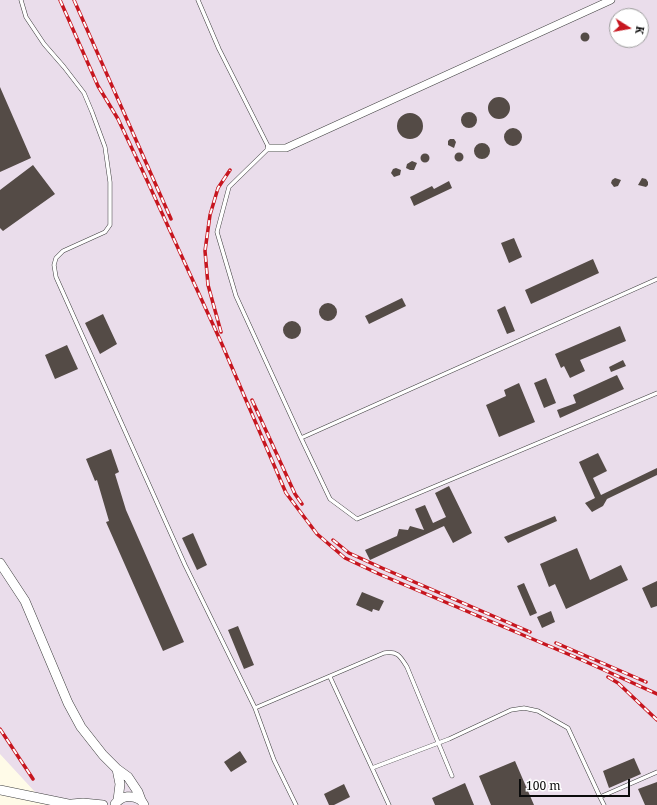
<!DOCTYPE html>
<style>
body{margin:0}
#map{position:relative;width:657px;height:805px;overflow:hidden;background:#fffbe8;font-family:"Noto Serif",serif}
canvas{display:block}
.north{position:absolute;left:609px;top:8px;width:40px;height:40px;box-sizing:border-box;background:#fff;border:1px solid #9d9d9d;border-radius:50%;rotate:101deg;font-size:11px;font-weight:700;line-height:16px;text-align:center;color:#0b0b0b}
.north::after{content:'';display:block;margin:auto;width:14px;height:18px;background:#c7161f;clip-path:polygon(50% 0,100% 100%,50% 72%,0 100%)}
.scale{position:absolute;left:519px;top:779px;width:111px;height:18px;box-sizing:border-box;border:2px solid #0b0b0b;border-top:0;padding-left:5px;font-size:12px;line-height:14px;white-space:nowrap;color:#0b0b0b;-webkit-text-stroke:3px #fff;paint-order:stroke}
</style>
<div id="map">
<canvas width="657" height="805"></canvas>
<div class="north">K</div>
<div class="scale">100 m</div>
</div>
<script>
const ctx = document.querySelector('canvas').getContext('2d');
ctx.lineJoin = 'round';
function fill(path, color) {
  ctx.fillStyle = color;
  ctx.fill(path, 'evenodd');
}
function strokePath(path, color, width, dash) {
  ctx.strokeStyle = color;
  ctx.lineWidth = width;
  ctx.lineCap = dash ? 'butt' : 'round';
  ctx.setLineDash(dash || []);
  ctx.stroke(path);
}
fill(new Path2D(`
 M0 0H657V805H47L0 754ZM617 16H641V40H617Z`), '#eaddeb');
fill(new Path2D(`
 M580.5 37a4.5 4.5 0 1 1 9 0a4.5 4.5 0 1 1-9 0Z
 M0 87 31 158 0 172Z
 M488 108a11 11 0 1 1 22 0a11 11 0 1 1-22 0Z
 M461 120a8 8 0 1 1 16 0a8 8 0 1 1-16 0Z
 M397 126a13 13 0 1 1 26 0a13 13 0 1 1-26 0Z
 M504 137a9 9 0 1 1 18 0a9 9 0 1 1-18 0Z
 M450 139H454L456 142 454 148 448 145V141Z
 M474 151a8 8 0 1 1 16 0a8 8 0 1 1-16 0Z
 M454.5 157a4.5 4.5 0 1 1 9 0a4.5 4.5 0 1 1-9 0Z
 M420.5 158a4.5 4.5 0 1 1 9 0a4.5 4.5 0 1 1-9 0Z
 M412 161 417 163 414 170H410L406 168 407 164Z
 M33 165 55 194 3 231 0 228V190Z
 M396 168 401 170 400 175 394 177 391 173 393 169Z
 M615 178 621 180 618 186 614 187 611 183 612 180Z
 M642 178 646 179 648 182V185L646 187 638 185Z
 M449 181 452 188 414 206 410 197 432 186 434 189Z
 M514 238 522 257 509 263 501 243Z
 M593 259 599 273 531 304 525 290Z
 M402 298 406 306 369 324 365 316Z
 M319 312a9 9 0 1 1 18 0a9 9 0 1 1-18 0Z
 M505 306 515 331 507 334 497 310Z
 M103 314 117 344 100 354 85 323Z
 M283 330a9 9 0 1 1 18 0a9 9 0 1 1-18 0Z
 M620 326 626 341 580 360 585 371 570 378 564 366 561 368 555 354Z
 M67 345 78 369 55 379 45 355Z
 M623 360 626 366 611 372 609 367Z
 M617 375 624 389 560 418 557 410 576 403 573 395Z
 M546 378 556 403 544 408 534 383Z
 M519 383 535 422 499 437 486 405 506 396 504 390Z
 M111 449 119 472 115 474 126 510 184 642 163 651 106 522 109 521 97 480 95 481 86 459Z
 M598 453 607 471 593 478 601 495 657 468V475L607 499 603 506 592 512 585 503 595 498 579 462Z
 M449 486 472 533 453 543 444 526 370 560 365 550 397 536 399 529 408 530 410 526 424 530 415 509 425 505 433 523 446 517 435 493Z
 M555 516 557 521 508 543 504 537Z
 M193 533 207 565 197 570 182 538Z
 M577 548 590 580 621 565 628 580 566 609 555 584 549 587 540 564Z
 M657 581V606L651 608 642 588Z
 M524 583 537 613 530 616 517 586Z
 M362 592 384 601 379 611 373 609 372 612 356 605Z
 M551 611 555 622 542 628 537 617Z
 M238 626 254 665 244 669 228 630Z
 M240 751 247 762 231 772 224 762Z
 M634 758 641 774 609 788 603 771Z
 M515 761 534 805H491L479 776Z
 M657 782V805H645L638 789Z
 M465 783 474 805H435L432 798Z
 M344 784 350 797 334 805H329L324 794Z`), '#544b46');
const service = new Path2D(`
 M21 0 26 17 44 44 64 67 84 93 92 112 105 147 110 182V225L105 232 63 251 56 258 54 265 56 277 185 565 255 708 274 760 296 805
 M198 0 219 49 269 148 229 187 217 232 236 296 301 438 330 499 357 519 657 393
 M301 438 657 279
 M330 677 372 768
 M255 708 384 653C398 651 400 656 407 667L452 776
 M389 805 372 768 449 739 511 710 524 708 538 711 568 728 600 797
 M604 805 600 797 657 772`);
const minor = new Path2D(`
 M269 148H286L611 0`);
const tertiary = new Path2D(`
 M0 563 25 601 68 703 81 727 103 755 117 769 128 777 138 792 141 800 144 805
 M117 769 120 784 118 800
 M0 790 73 805
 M72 804 83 803 103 805
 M115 804C122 795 132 795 141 800`);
strokePath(service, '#3e3e3e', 4.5);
strokePath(minor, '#3e3e3e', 8);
strokePath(tertiary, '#3e3e3e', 10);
strokePath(service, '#fff', 3.5);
strokePath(minor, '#fff', 7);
strokePath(tertiary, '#fff', 9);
const rail = new Path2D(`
 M60 0 98 86 118 119 145 176 221 342 286 493 317 534 345 558 379 574 582 660 657 694
 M74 0 171 219
 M221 332 208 285 205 251 210 215 218 188 230 170
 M252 400 295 494 302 504
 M333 540 349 553 382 568 530 632
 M556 643 646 682
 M608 677 618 683 657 720
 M0 729 33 779`);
strokePath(rail, '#c7161f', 3.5);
strokePath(rail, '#fff', 2, [6]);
</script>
